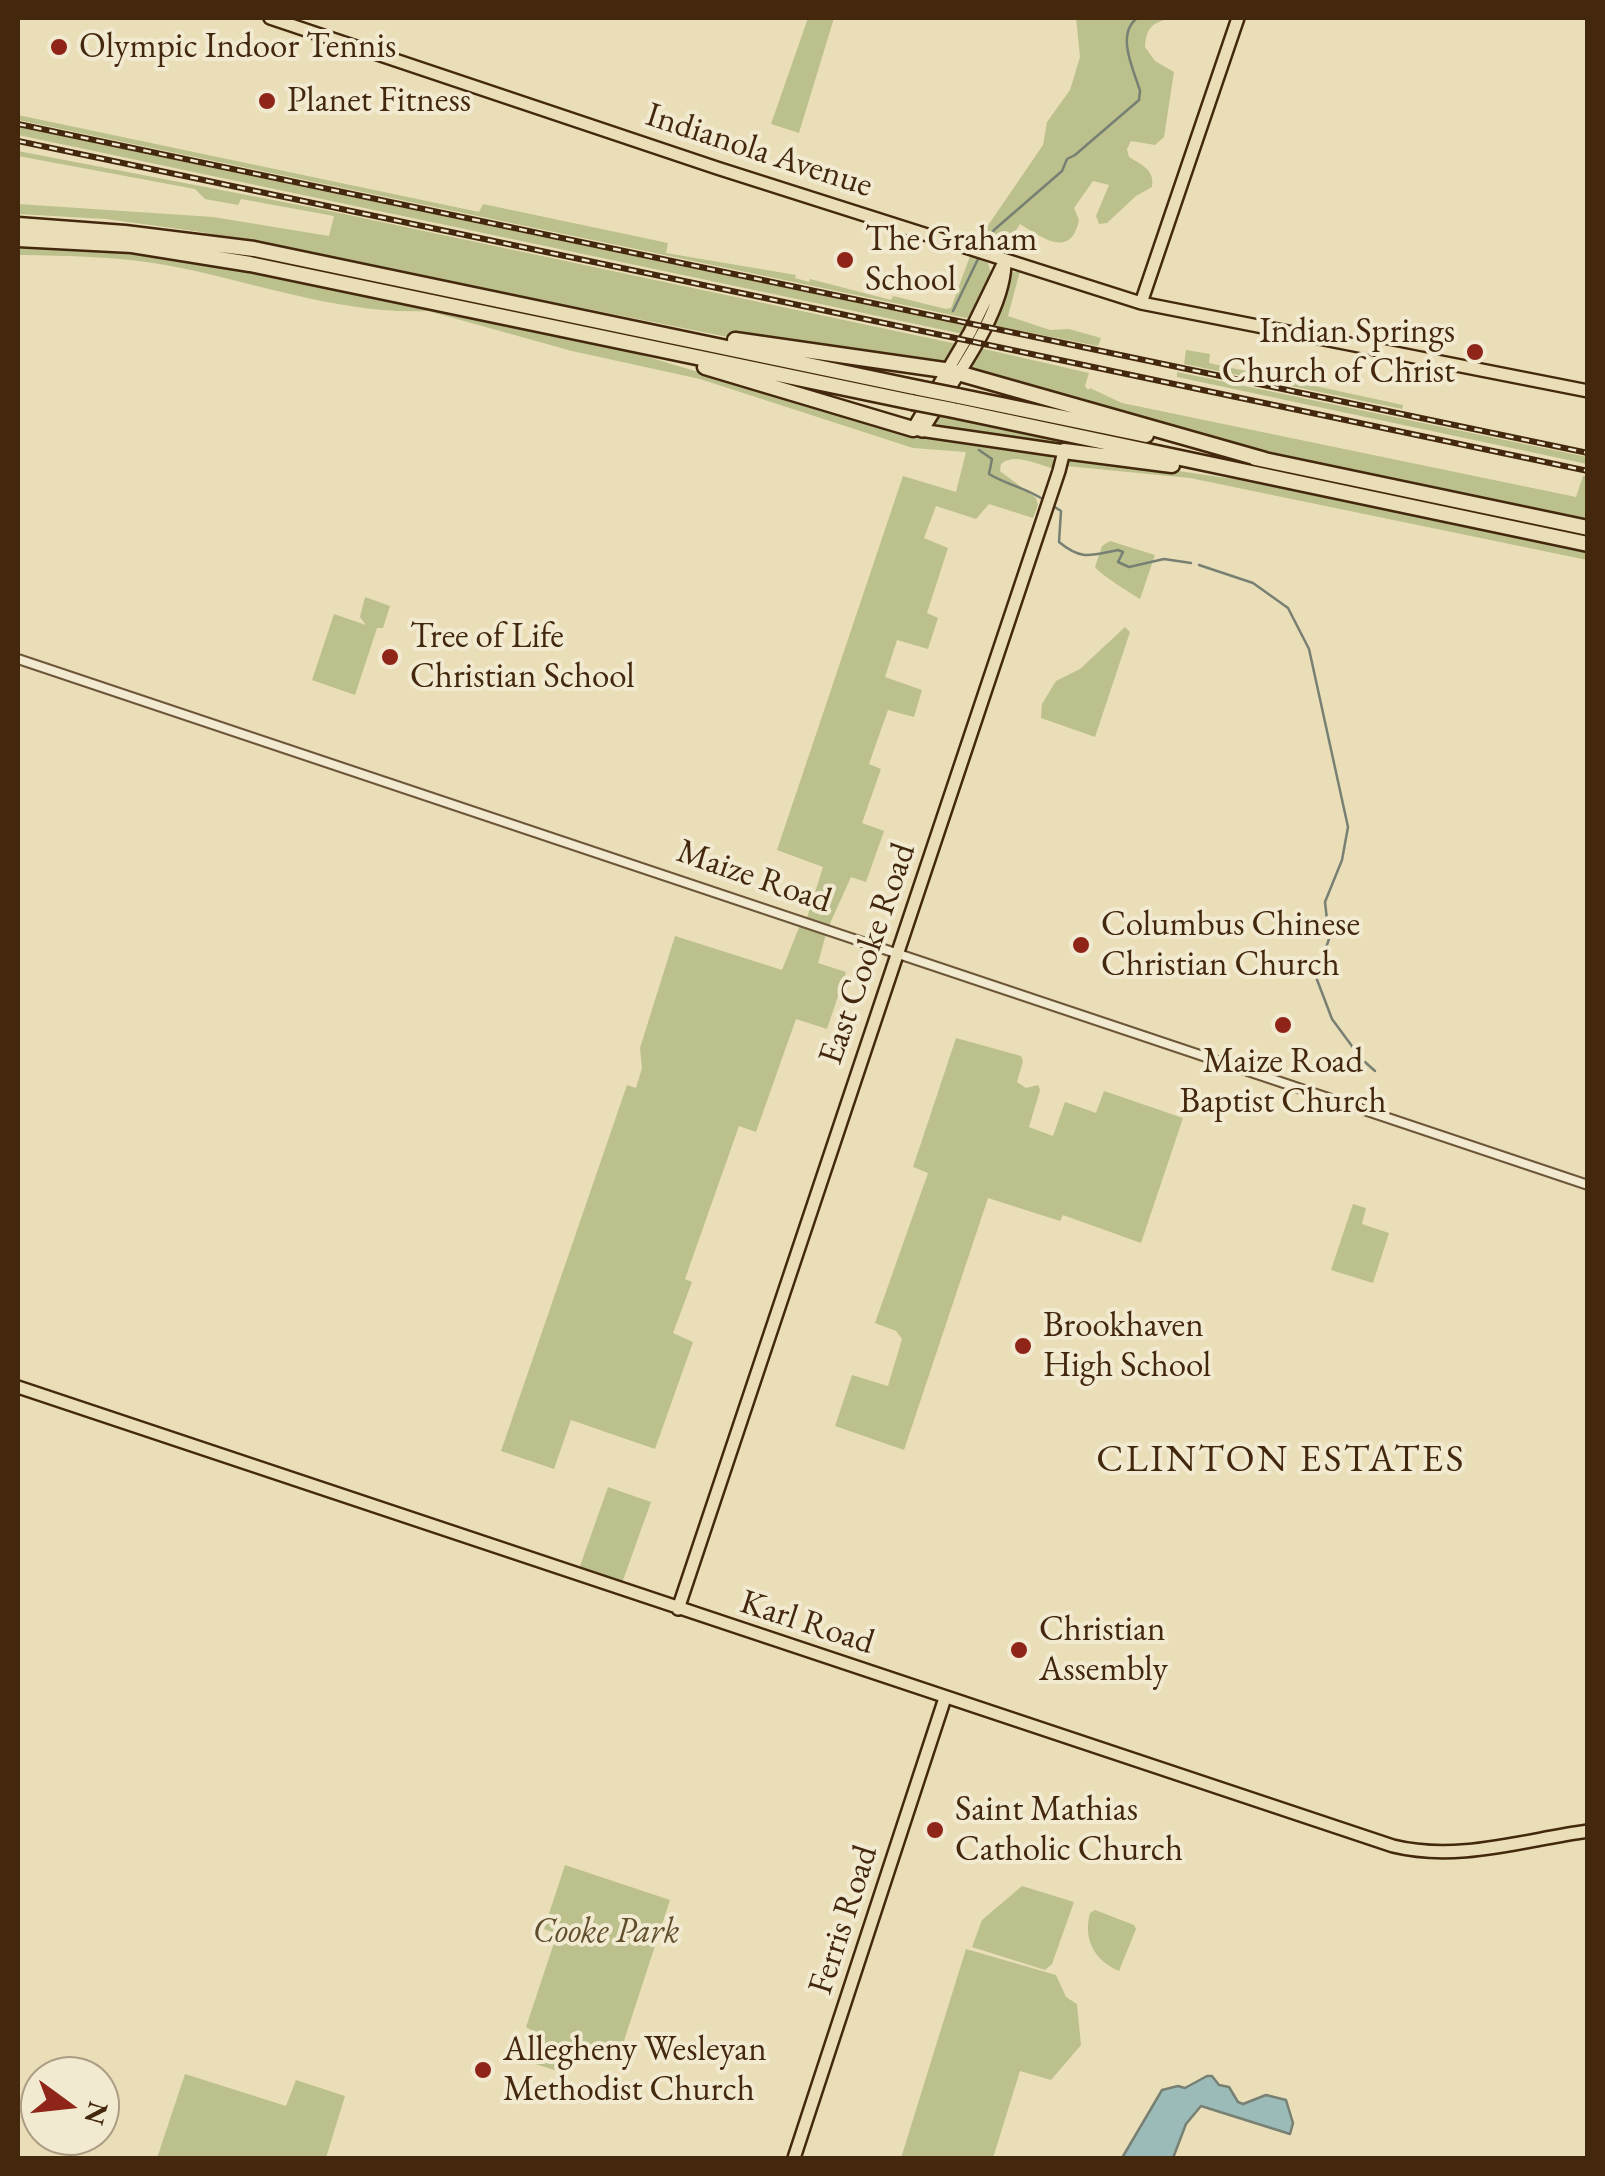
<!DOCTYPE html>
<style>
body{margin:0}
#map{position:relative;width:1605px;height:2176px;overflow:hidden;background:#eadeb8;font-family:"EB Garamond",serif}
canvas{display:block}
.frame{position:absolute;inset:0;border:20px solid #43280d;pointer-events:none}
.north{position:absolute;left:20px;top:2056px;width:100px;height:100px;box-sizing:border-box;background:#f1ead1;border:2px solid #ab9c83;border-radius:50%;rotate:105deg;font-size:28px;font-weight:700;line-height:40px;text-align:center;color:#43280d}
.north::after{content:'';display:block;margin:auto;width:35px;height:45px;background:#8f2418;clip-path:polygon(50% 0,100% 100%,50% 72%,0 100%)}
</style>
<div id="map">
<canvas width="1605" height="2176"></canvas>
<div class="frame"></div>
<div class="north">N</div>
</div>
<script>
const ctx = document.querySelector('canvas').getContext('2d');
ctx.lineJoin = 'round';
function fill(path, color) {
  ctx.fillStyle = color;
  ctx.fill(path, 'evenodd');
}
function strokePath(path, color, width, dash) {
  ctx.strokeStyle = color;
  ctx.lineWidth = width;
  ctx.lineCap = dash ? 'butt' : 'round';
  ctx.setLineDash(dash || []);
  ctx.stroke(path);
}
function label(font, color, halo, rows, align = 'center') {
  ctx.font = font + ' "EB Garamond",serif';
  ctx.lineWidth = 8;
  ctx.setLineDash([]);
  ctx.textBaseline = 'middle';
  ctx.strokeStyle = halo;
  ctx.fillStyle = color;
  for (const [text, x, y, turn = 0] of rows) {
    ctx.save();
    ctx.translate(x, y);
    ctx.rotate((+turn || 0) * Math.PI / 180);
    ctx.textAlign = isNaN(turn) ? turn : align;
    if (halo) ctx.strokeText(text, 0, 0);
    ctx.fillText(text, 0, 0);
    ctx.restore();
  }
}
fill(new Path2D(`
 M808 18H834L799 133 771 124Z
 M1076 18H1172C1153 22 1146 27 1145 47L1155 61 1174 72 1164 137 1155 145 1131 141 1127 149 1129 157C1142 165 1155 170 1152 187L1136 196 1107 223 1099 224 1096 216 1109 185 1093 181 1074 208 1079 220C1071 260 1041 237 1020 224L1004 250 976 243 1043 145 1047 122 1070 90 1080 57Z
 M18 115 479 212 483 204 668 243 666 253 796 275 795 278 809 282 810 279 891 300 893 296 946 309 951 308 970 256 988 263 991 273 971 319 18 120Z
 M18 127 967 326 963 334 18 135Z
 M18 151 325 210 957 344 943 365 733 338 201 232 106 219 18 214V204L213 217 329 236 334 216 241 199 238 205 205 199 195 189 18 156Z
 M18 246 132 251 216 264 638 354 917 437 1050 454 1056 465 1055 469C1038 465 1014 452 1001 464L1000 471 1036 498 1038 505 1033 518 989 504 976 519 936 506 924 538 948 548 927 613 938 618 928 649 897 640 885 677 922 690 914 717 888 710 869 764 881 769 862 823 884 831 866 882 851 877 828 928 806 921 823 867 777 850 903 476 956 492 966 452 913 448 700 379 572 351 428 311C341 315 255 282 171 266 120 256 69 256 18 255Z
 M1020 271 1008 316 1050 330 1069 329 1101 338 1098 346 990 325 1011 273Z
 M980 348 1089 373 1085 386 1088 390 1090 388 1122 403 1576 497 1583 476H1587V521L1185 433 974 373 968 365Z
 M1186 350 1210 354 1209 363 1403 405 1402 409 1184 364Z
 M1177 372 1587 457V464L1177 377Z
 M937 414 1138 456 943 428 935 423Z
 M1074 456 1234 479 1587 551V560L1190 478 1066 466 1069 457Z
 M1110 541 1155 555 1140 599C1129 592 1101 575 1095 567L1102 546Z
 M365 597 390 606 383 628H377L355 695 312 680 334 614 366 625 360 617Z
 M1125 627 1130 632 1095 737 1041 718 1042 704 1056 681 1080 669Z
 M800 925 826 934 818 963 846 972 827 1029 796 1019 756 1132 739 1126 685 1279 692 1282 673 1333 693 1342 655 1449 571 1420 554 1469 501 1451 627 1085 636 1088 642 1068 640 1048 675 936 782 970Z
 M956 1038 1021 1056 1023 1061 1017 1082 1026 1088 1038 1085 1040 1090 1029 1127 1053 1136 1065 1102 1096 1113 1104 1091 1183 1118 1141 1243 1063 1215 1060 1221 988 1198 904 1450 835 1426 852 1375 888 1386 902 1339 896 1331 875 1323 928 1173 913 1167Z
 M1353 1204 1366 1208 1362 1224 1389 1233 1373 1283 1331 1270Z
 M608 1487 651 1502 622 1583 579 1569Z
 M565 1865 670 1900 618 2059 597 2057 554 2070 523 2060 533 2031 526 2027 557 1934 544 1929Z
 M1022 1886 1074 1902 1052 1964 1045 1970 972 1947 982 1920Z
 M1095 1910 1134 1925 1136 1929 1119 1971C1094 1960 1083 1939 1090 1913Z
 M966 1949 1056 1975 1066 1997 1077 2004 1081 2045 1051 2080 1020 2071 993 2158H901Z
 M185 2074 286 2106 296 2080 345 2096 326 2158H157Z`), '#bbc08c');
const water = new Path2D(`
 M1207 2076H1212L1219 2085 1229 2087 1238 2102 1243 2104 1266 2095 1286 2100 1293 2123 1290 2134 1201 2106 1186 2124 1173 2158H1122L1162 2090 1178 2086 1185 2088Z`);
fill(water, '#9abbb7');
strokePath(water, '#778073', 2.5);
strokePath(new Path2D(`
 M984 246 994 230 1062 171 1067 159 1075 155 1139 100 1140 91C1134 70 1116 36 1136 19
 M953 311 978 259
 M979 450 992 459 989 474C1007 485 1027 488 1044 500
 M1053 506 1061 511 1059 542C1082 561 1091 555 1118 550L1123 552 1118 562 1129 567 1164 559 1191 563
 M1199 565 1253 583 1288 608 1309 649 1348 827 1342 860 1325 902 1327 920
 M1328 928 1330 936 1316 977 1332 1019 1360 1057
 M1365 1062 1375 1071`), '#778073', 2.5);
const minor = new Path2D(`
 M18 659 1588 1185`);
const major = new Path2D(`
 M270 18 717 168 1141 303 1588 391
 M1141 303 1238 18
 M922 431C949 385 1003 318 1005 264
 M18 1387 1393 1846C1458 1862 1523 1840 1588 1831
 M678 1609 1059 471 1064 451 913 429 970 332 1005 260
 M794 2158 945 1698`);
const highway = new Path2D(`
 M18 225 125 233 254 249 918 388
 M18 239 132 245 250 264 912 402
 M735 340 951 371 1265 460
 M705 367 913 429
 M958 396 1146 435
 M953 410 1588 544
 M1064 451 1172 465
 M1255 458 1588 528`);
strokePath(minor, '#6d5638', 12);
strokePath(major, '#43280d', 16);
strokePath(highway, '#43280d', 19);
strokePath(minor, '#f1ead1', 8);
strokePath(major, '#eadeb8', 11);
strokePath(highway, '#eadeb8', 14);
const rail = new Path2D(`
 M18 124 1588 453
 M18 141 1588 471`);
strokePath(rail, '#43280d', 6);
strokePath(rail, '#f1ead1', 2.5, [8]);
const highwayBridge = new Path2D(`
 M918 388 958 396
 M912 402 953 410`);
strokePath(highwayBridge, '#43280d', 19, []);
strokePath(highwayBridge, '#eadeb8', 14);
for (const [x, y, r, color] of [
 [59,47,10,"#8f2418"],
 [267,101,10,"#8f2418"],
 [845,260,10,"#8f2418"],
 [1475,352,10,"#8f2418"],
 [390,657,10,"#8f2418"],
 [1081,945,10,"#8f2418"],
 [1283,1025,10,"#8f2418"],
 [1023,1346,10,"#8f2418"],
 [1019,1650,10,"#8f2418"],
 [935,1830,10,"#8f2418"],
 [483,2070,10,"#8f2418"]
]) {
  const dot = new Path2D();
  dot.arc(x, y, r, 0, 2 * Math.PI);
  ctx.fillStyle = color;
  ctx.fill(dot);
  strokePath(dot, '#f1ead1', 4);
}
label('35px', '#43280d', '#f1ead1', [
 ["Olympic Indoor Tennis",79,47],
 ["Planet Fitness",287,101],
 ["The Graham",865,240],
 ["School",865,280],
 ["Indian Springs",1455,332,"right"],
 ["Church of Christ",1455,372,"right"],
 ["Tree of Life",410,637],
 ["Christian School",410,677],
 ["Columbus Chinese",1101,925],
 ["Christian Church",1101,965],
 ["Maize Road",1283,1062,"center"],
 ["Baptist Church",1283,1102,"center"],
 ["Brookhaven",1043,1326],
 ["High School",1043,1366],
 ["Christian",1039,1630],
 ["Assembly",1039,1670],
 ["Saint Mathias",955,1810],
 ["Catholic Church",955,1850],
 ["Allegheny Wesleyan",503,2050],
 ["Methodist Church",503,2090]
], 'left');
label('35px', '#43280d', '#f1ead1', [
 ["Indianola Avenue",759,151,18],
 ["Maize Road",754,877,19],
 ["East Cooke Road",868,954,-71],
 ["Karl Road",807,1623,18],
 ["Ferris Road",844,1920,-72]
]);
label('italic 35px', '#614e2d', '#f1ead1', [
 ["Cooke Park",606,1932]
]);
ctx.letterSpacing = '2.5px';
label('38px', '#43280d', '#f1ead1', [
 ["CLINTON ESTATES",1281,1461]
]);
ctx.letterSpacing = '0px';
</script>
